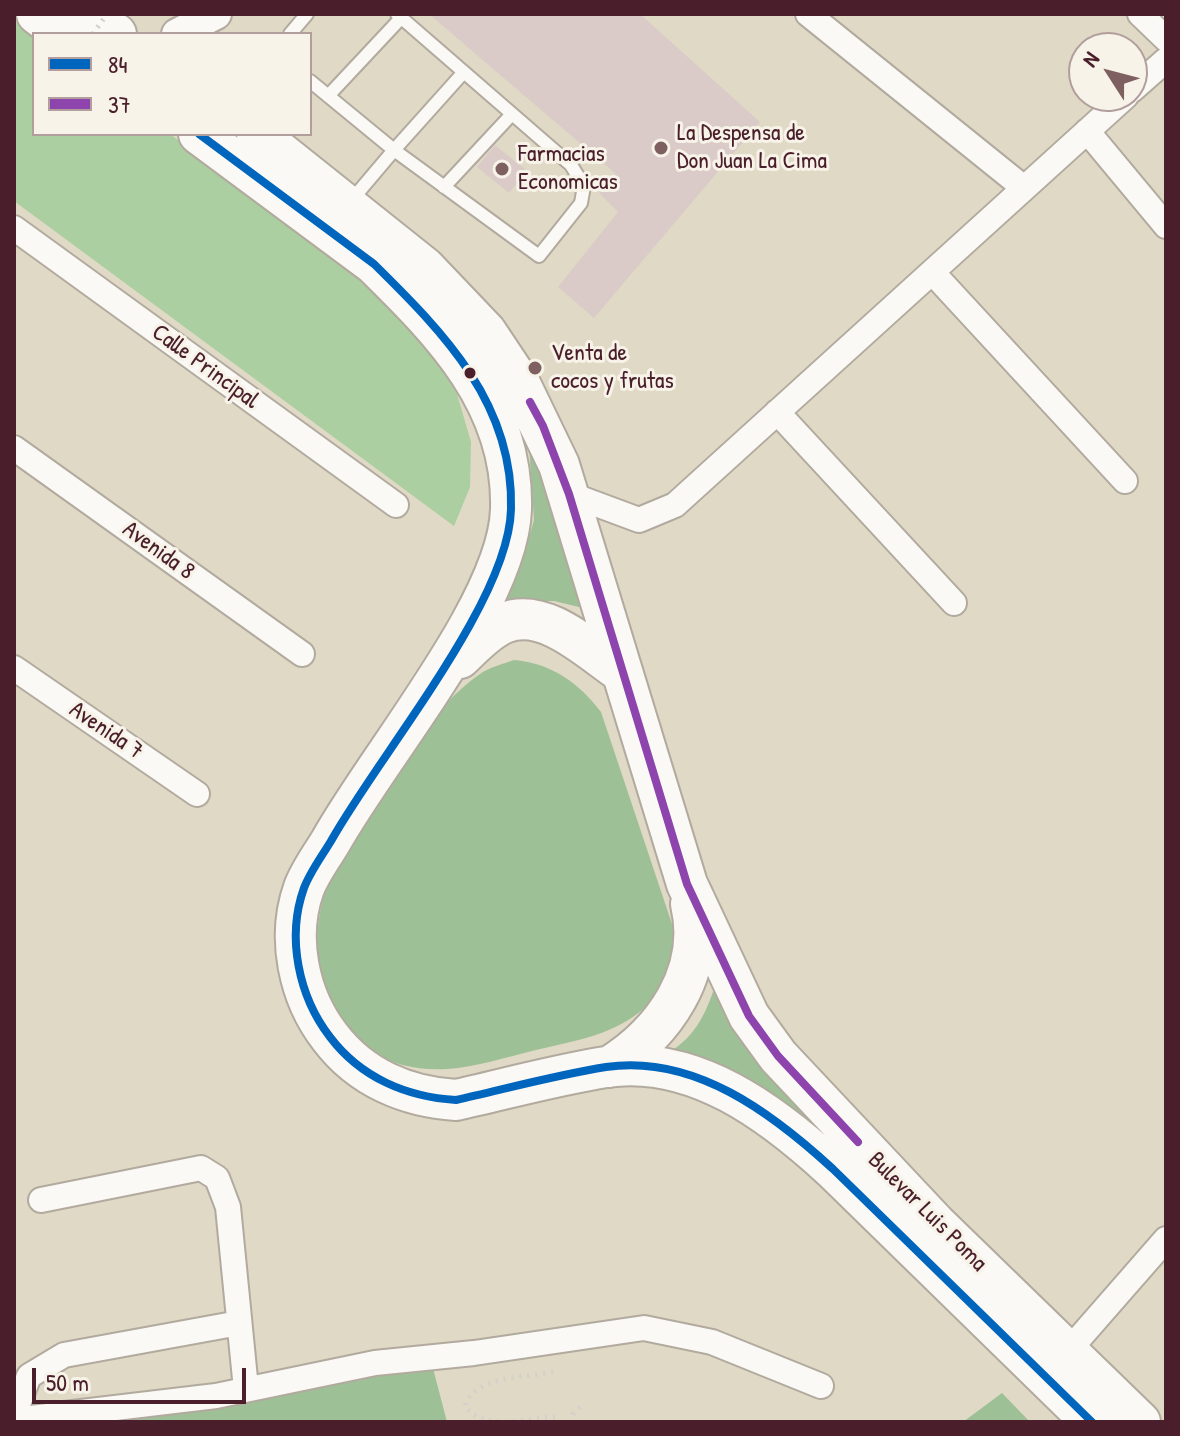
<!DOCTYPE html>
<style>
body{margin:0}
#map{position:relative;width:1180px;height:1436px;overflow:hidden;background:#dfd9c5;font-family:"Patrick Hand",sans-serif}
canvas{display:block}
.frame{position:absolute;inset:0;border:16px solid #4a1f2b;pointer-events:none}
.legend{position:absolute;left:32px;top:32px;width:280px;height:104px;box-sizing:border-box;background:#f7f3e8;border:2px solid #b29e9c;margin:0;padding:10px 14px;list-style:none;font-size:24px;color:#4a1f2b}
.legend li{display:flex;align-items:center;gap:16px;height:40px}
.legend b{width:40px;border:2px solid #b29e9c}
.north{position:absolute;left:1068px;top:32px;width:80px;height:80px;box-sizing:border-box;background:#f7f3e8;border:2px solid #b29e9c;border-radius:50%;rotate:306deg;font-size:22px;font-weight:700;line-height:32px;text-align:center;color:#4a1f2b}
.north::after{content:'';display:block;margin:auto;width:28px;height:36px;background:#7e6061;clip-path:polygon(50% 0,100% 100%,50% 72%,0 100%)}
.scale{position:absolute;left:32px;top:1368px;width:214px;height:36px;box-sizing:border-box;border:4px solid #4a1f2b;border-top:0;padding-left:10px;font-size:24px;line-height:28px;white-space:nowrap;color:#4a1f2b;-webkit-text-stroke:6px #f7f3e8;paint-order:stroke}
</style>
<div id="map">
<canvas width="1180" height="1436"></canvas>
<div class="frame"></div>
<ul class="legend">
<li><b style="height:10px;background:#0065bd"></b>84</li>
<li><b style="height:10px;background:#8e44ad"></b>37</li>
</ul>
<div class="north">N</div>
<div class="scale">50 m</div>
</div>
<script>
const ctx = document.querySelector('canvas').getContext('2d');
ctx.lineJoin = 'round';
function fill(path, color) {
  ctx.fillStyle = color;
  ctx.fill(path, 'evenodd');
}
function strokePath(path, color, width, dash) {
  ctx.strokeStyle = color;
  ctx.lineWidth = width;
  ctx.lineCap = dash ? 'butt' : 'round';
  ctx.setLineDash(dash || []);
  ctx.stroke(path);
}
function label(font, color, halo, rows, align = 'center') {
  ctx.font = font + ' "Patrick Hand",sans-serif';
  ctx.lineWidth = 6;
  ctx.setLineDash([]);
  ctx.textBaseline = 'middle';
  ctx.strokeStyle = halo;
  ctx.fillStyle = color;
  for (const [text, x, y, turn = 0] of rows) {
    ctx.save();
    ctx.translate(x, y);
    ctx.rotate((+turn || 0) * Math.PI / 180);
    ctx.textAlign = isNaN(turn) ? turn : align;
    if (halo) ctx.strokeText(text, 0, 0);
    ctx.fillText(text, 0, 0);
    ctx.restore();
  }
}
fill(new Path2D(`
 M14 20 34 35V134H170L361 278 436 356 457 394 471 442 470 487 454 526 14 201Z`), '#abcfa0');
fill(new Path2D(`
 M529 445 556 513 583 608 554 601H500L523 558 534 520Z
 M514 660C551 663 579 683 601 712L672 924C675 948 675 973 659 993 626 1033 583 1039 536 1050 507 1057 476 1067 447 1069 339 1075 295 975 328 883 336 862 354 841 366 821 397 769 430 709 480 674 490 667 503 664 514 660Z
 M717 980 831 1140C775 1096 740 1064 668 1053 697 1036 707 1011 717 980Z
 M430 1357 447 1422H72Z
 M1002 1393 1030 1422H963Z`), '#9ec096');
fill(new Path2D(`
 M429 14H640L760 122 594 318 558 287 618 212 599 193 616 174Z
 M495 145 527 171 509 193 477 167Z`), '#dbcbc8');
const service = new Path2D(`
 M290 34 307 14
 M310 81 394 150 463 73
 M328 96 401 18
 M444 187 512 114
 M350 202 394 150 539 256 581 203 584 186 571 165 397 14`);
const minor = new Path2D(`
 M808 14 1024 188
 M1140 14 1166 39
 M1132 90 1166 60
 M1087 131 1166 226
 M14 228 396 505
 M932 272 1125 481
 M777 412 954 603
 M14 448 302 654
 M569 494 639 520 675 505 1126 96
 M14 668 197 794
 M41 1200 201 1168 217 1178 228 1207 246 1389
 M1069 1350 1166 1239
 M14 1414 29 1376 64 1355 239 1323
 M14 1420 216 1396 375 1363 474 1353 644 1328 712 1342 821 1386`);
const tertiary = new Path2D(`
 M177 34 216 14`);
const trunk = new Path2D(`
 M37 14 64 34
 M87 14 116 34
 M199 134 374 264C444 333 514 404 511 509 509 602 379 755 331 841 322 856 310 872 304 888 286 938 299 997 330 1037 361 1078 407 1097 456 1100 505 1089 556 1075 606 1067 694 1054 772 1113 833 1169L1092 1422
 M257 134 425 268 486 332 518 380 559 465 687 884 749 1016 778 1056 935 1223 1140 1422
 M460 658C473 646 487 630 504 623 544 606 589 650 620 671
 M609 1067C664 1033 707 972 691 904`);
strokePath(service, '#b2aa9e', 16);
strokePath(minor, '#b2aa9e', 28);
strokePath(tertiary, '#b2aa9e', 34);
strokePath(trunk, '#b2aa9e', 44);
strokePath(new Path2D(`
 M553 1372C526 1377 475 1376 465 1405 480 1432 528 1418 555 1417L556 1422
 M575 1422 573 1414 584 1403`), '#d4d0cb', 5, [2, 6]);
strokePath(service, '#faf9f6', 12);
strokePath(minor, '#faf9f6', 24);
strokePath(tertiary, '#faf9f6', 30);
strokePath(trunk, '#faf9f6', 40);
strokePath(new Path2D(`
 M93 34 107 14`), '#d4d0cb', 5, [2, 6]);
strokePath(new Path2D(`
 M199 134 374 264C444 333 514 404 511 509 509 602 379 755 331 841 322 856 310 872 304 888 286 938 299 997 330 1037 361 1078 407 1097 456 1100 505 1089 556 1075 606 1067 694 1054 772 1113 833 1169L1092 1422`), '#0065bd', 8);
strokePath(new Path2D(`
 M530 402 543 426 569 494 687 884 749 1016 778 1056 858 1142`), '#8e44ad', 8);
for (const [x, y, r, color] of [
 [661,148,8,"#7e6061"],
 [502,169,8,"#7e6061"],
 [535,368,8,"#7e6061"],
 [470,373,7,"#4a1f2b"]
]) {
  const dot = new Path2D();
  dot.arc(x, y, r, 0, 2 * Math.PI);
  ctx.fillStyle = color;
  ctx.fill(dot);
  strokePath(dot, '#f7f3e8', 3);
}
label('24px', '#4a1f2b', '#f7f3e8', [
 ["La Despensa de",677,134],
 ["Don Juan La Cima",677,162],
 ["Farmacias",518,155],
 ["Economicas",518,183],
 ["Venta de",551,354],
 ["cocos y frutas",551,382]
], 'left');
label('24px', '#4a1f2b', '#f7f3e8', [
 ["Calle Principal",205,367,36],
 ["Avenida 8",158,551,36],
 ["Avenida 7",106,731,34],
 ["Bulevar Luis Poma",927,1212,45]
]);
</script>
